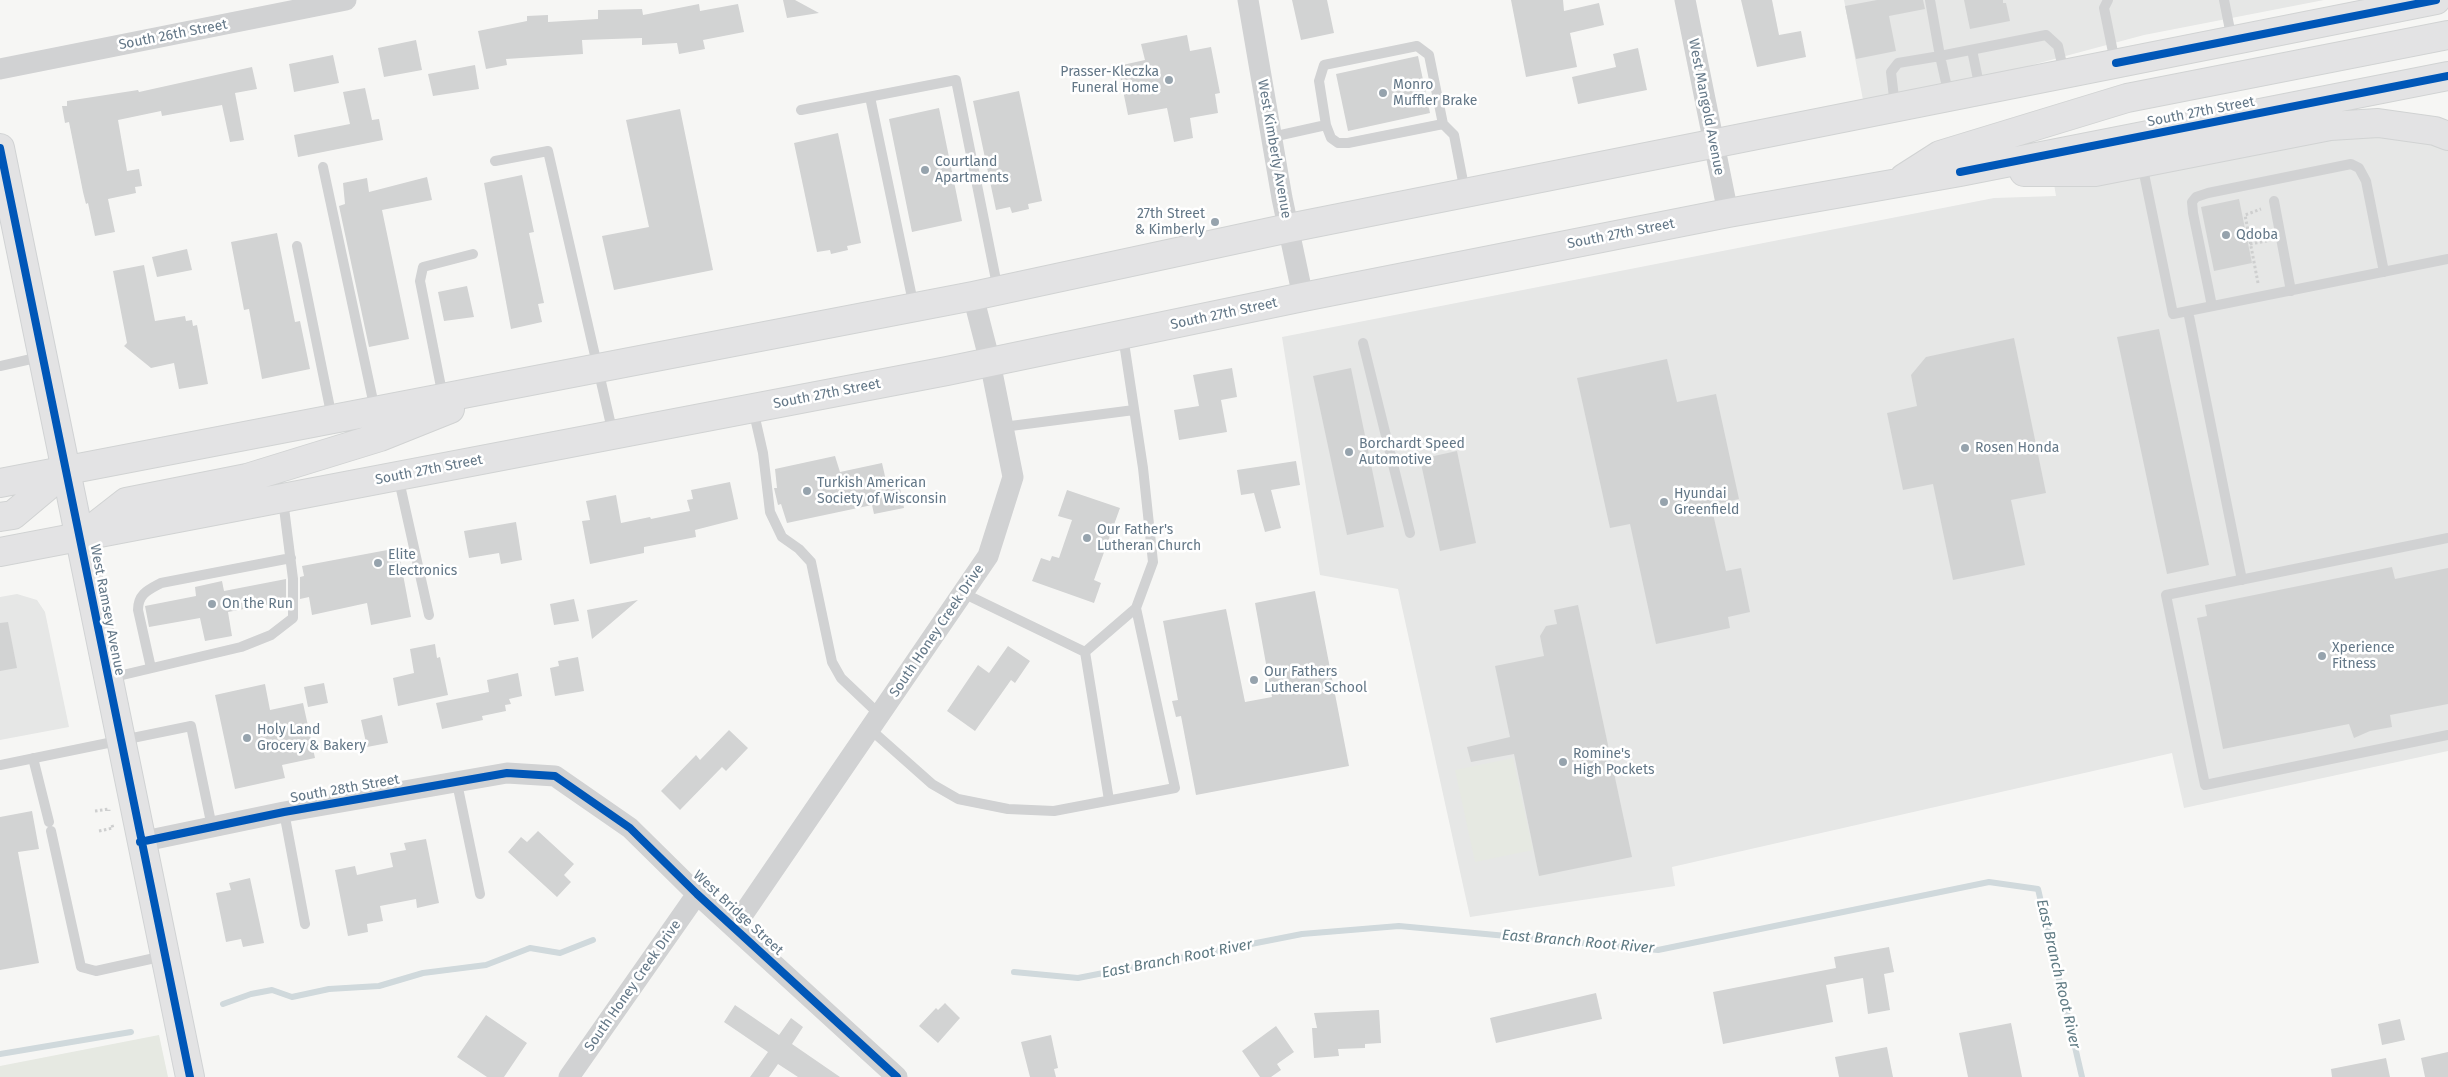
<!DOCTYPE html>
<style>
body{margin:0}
canvas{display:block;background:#f6f6f4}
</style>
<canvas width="2448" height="1077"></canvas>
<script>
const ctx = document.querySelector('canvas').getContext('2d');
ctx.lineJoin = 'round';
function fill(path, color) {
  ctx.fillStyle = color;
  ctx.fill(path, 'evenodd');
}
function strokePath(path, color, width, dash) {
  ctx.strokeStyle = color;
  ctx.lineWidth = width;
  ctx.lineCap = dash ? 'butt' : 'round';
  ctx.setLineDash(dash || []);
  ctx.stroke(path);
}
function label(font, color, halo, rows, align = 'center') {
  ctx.font = font + ' "Fira Sans",sans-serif';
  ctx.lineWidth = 5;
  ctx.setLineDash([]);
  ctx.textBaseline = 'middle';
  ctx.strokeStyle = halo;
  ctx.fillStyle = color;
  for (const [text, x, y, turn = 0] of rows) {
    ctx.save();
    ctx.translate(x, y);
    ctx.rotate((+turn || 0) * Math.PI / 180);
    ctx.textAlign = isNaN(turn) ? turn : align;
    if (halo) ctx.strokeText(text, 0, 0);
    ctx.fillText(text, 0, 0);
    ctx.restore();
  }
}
fill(new Path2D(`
 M1844 0H2324L2144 35 2017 69 1863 100Z
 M2357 132 2448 145V751L2184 808 2172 753 1672 867 1675 886 1470 917 1398 589 1320 575 1282 337 1994 198 2056 196 2054 184Z
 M17 594 37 600 45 612 69 727 0 740V597Z`), '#e6e7e6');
fill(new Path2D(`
 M1513 758 1533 850 1475 862 1455 770Z
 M159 1035 168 1077H0V1066Z`), '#e6e9e2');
strokePath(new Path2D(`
 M1014 972 1078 978 1302 934 1399 926 1658 950 1989 882 2038 889 2082 1077
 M223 1004 251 994 272 990 292 997 329 989 379 986 423 973 486 965 530 948 560 953 593 940
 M0 1054 131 1032`), '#d0d9dc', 6);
fill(new Path2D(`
 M783 0H795L819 13 787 18Z
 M1292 0H1327L1334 33 1301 40Z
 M1511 0H1563L1564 11 1599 3 1604 25 1570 33 1577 67 1526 77Z
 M1741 0H1772L1779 35 1801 31 1806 57 1757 67Z
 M1877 0H1923L1925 9 1889 16 1896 51 1856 59 1845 6Z
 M1964 0H2003V3H2006L2010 21 1970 29Z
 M699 4 700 11 738 4 744 32 703 40 705 49 679 54 677 43 642 45V38L582 40 583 54 506 59 507 65 486 69 478 31 527 21V16L548 15V22L598 19V10L642 9 643 15Z
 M1187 35 1190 51 1211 47 1220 93 1215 94 1218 113 1190 118 1193 138 1174 142 1167 108 1128 115 1118 66 1145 60 1141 44Z
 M416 40 422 70 384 77 378 48Z
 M1638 48 1647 90 1578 104 1572 77 1616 67 1613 54Z
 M333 55 339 83 294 92 289 64Z
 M1418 56 1430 113 1348 131 1336 74Z
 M475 65 479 89 433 96 428 74Z
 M252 67 257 89 235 93 244 140 230 142 222 105 162 116 161 111 118 120 127 171 139 169 142 186 135 187 136 193 108 199 115 232 95 236 88 203 86 204 83 192 69 122 65 123 62 106H67V101L138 90 139 92Z
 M365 88 372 120 379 119 383 140 298 157 294 135 350 124 343 92Z
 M1019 91 1042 201 1028 204 1029 209 1012 213 1010 207 996 210 973 101Z
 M939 108 962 221 912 232 889 119Z
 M680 109 713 270 614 290 602 236 649 227 626 120Z
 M838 133 861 243 847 246 848 250 831 254 830 250 817 252 794 143Z
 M522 175 534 232 529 233 544 303 538 304 542 322 511 329 484 183Z
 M427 177 432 200 382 210 409 339 369 347 339 206 345 204 343 183 367 178 369 192Z
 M2239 199 2252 263 2214 271 2201 207Z
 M277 233 295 322 300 321 310 369 262 379 249 309 244 310 231 242Z
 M187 249 192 270 157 277 152 257Z
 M144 265 155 321 185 316 186 321 192 320 193 326 197 325 208 384 179 389 174 363 151 368 124 346 127 343 113 271Z
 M467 286 474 317 444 321 438 292Z
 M2159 329 2209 565 2167 574 2117 337Z
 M2014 338 2046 493 2011 500 2025 565 1953 580 1933 484 1903 490 1887 413 1917 406 1911 375 1926 357Z
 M1667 359 1677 402 1716 394 1739 499 1711 505 1726 571 1741 568 1750 612 1728 617 1730 628 1656 644 1630 524 1610 528 1577 378Z
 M1232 368 1237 397 1221 400 1227 432 1179 440 1174 410 1199 406 1193 375Z
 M1351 368 1384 527 1347 535 1313 376Z
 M1457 451 1476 543 1440 551 1420 459Z
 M835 456 840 472 882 463 887 485 899 483 904 508 874 514 872 505 787 523 781 504 778 505 774 488H777L775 469Z
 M1296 461 1300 485 1271 490 1281 528 1265 532 1254 493 1241 495 1237 470Z
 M730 482 738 519 695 530 696 537 644 547V553L590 564 582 521 590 520 586 501 616 495 621 523 650 517 651 519 690 511 687 500 693 499 691 490Z
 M1067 490 1120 508 1094 580 1101 583 1094 603 1032 581 1041 558 1050 561 1052 556 1059 558 1072 520 1058 516Z
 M516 522 522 560 501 564 499 553 469 558 464 531Z
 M398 548 411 617 371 625 367 603 312 615 309 597 300 599V577L304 576 302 566Z
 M2392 567 2395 579 2448 568V704L2390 715 2392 727 2370 731 2354 738 2349 724 2223 749 2197 618 2207 616 2205 605Z
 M286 579V601L228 612 232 636 205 641 200 618 149 627 145 606 196 596 195 587 222 581 224 591Z
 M1315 591 1349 766 1196 795 1181 716 1176 717 1172 701 1178 700 1163 621 1226 609 1245 702 1272 697 1255 603Z
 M574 599 579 621 554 625 550 604Z
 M638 600 603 630 592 639 587 610Z
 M1578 605 1632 857 1539 876 1514 754 1471 762 1467 747 1510 737 1495 666 1544 656 1540 636 1546 626 1557 624 1554 610Z
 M8 622 17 668 0 671V623Z
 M435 644 437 658 440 657 448 695 398 706 393 678 414 673 410 649Z
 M1008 646 1030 661 1015 683 1011 680 975 731 947 711 978 665 989 673Z
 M578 657 584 691 555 696 550 668 559 666 558 661Z
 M518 673 522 696 509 699 511 704 505 705 506 711 482 716 483 720 442 729 436 703 489 692 487 680Z
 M324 683 328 703 308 707 304 687Z
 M265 684 270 710 303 703 315 758 282 765 285 778 235 789 215 695Z
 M382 715 388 743 367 747 361 720Z
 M729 730 748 748 726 771 722 767 680 810 661 791 696 755 700 760Z
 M32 811 39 849 18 852 39 963 0 970V817Z
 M538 831 574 864 564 875 571 882 557 897 508 852 521 837 527 842Z
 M426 839 439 903 417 908 416 899 380 906 383 921 367 924 368 932 348 936 335 870 355 866 357 875 393 867 390 853 406 850 404 843Z
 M250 878 264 943 243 947 241 939 226 942 216 893 231 890 229 883Z
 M1889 947 1894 972 1884 974 1890 1010 1868 1014 1863 978 1826 985 1833 1022 1723 1044 1713 992 1836 968 1834 957Z
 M1596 993 1602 1019 1496 1043 1490 1018Z
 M945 1003 960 1018 938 1043 919 1026 936 1008 938 1010Z
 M735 1005 779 1035 791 1018 803 1027 792 1044 840 1077H798L778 1064 769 1077H750L768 1052 724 1022Z
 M1379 1010 1381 1043 1365 1044V1048L1338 1049 1339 1056 1314 1058 1312 1028H1317L1314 1013Z
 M486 1015 527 1043 504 1077H487L457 1057Z
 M2400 1019 2405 1040 2382 1045 2378 1024Z
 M2011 1023 2022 1077H1968L1959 1033Z
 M1276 1026 1294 1052 1277 1064 1281 1070 1271 1077H1260L1242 1051Z
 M1051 1035 1058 1068 1054 1069 1056 1077H1030L1021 1042Z
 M1887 1047 1893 1077H1839L1835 1057Z
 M2448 1052V1077H2425L2421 1058Z
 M2386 1058 2390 1077H2332L2331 1069Z`), '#d2d3d3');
const secondary = new Path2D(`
 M0 148 190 1077`);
const primary = new Path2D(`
 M2024 172H2095L2330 126 2378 123 2435 131 2448 136
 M1904 178 1940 155 2127 98 2448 35
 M0 483 973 296 1289 228 2436 0
 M0 517 13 515 63 473
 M85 534 126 502 247 478 380 437 450 409
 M0 552 947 371 1303 297 1728 213 1960 172 2448 76`);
strokePath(secondary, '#d1d3d4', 30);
strokePath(primary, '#d1d3d3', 30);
strokePath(new Path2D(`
 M2250 244 2267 241
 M2258 283 2245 215 2261 209
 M95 811 109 809V811
 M99 831 113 828 112 825`), '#cecfcf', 3, [2.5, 2.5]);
strokePath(new Path2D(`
 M1930 0 1940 56 2046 35 2058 46 2064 73
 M2108 0 2104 8 2115 62
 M2224 0 2232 40
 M1972 50 1980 89
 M870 97 914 307
 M1895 106 1891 72 1898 63 1940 56 1949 96
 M801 110 956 80 998 290
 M1326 125 1319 81 1324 65 1417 46 1429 55 1443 124
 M1272 137 1326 125 1331 138 1338 143H1348L1443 124 1454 135 1465 192
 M495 161 548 151 613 434
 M2142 164 2173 314 2188 311 2242 580
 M323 167 375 410
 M2274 201 2291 291
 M297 246 332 418
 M2212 306 2193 213 2192 202 2196 197 2208 193 2351 164 2359 168 2366 181 2384 272
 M2188 311 2448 259
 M1363 343 1410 533
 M0 366 40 357
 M443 397 420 281 423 267 473 254
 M753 409 763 453 770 512 782 537 799 549 811 562 832 662 841 678 880 715
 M1003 427 1134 410
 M398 476 429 615
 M2448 538 2166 595 2205 785 2448 735
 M963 593 1085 652 1136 608 1153 562 1143 468 1123 336
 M1085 652 1109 800
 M151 668 138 610C138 594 148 590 161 583L291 558
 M110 678 241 647 271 635 293 618V579L283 500
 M870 729 932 784 958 799 1008 809 1054 811 1175 788 1136 608
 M33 758 49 822
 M0 765 191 726 212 827
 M457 783 480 894
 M284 812 305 924
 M51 831 81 967 96 971 164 956`), '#d1d2d3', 10);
strokePath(new Path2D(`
 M1248 0 1282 198 1303 297
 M1685 0 1728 213
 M0 69 346 0
 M140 842 284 812 507 773 555 776 630 828 697 894 897 1077
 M735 926 988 556 1013 477 990 362 973 296
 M569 1077 697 894`), '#d1d2d3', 21);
strokePath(secondary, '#e3e3e4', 28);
strokePath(primary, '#e3e3e4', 28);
strokePath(new Path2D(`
 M2116 63 2436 0
 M0 148 190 1077
 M1960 172 2448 76
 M140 842 284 812 507 773 555 776 630 828 697 894 897 1077`), '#0057b8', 8);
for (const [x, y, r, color] of [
 [1169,80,5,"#96a3ad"],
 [1383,93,5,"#96a3ad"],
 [925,170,5,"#96a3ad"],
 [1215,222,5,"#96a3ad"],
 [2226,235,5,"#96a3ad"],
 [1965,448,5,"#96a3ad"],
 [1349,452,5,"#96a3ad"],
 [807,491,5,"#96a3ad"],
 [1664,502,5,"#96a3ad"],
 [1087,538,5,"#96a3ad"],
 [378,563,5,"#96a3ad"],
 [212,604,5,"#96a3ad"],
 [2322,656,5,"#96a3ad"],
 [1254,680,5,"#96a3ad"],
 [247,738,5,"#96a3ad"],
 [1563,762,5,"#96a3ad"]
]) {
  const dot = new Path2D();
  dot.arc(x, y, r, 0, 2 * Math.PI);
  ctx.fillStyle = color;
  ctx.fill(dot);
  strokePath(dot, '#fff', 2);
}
label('14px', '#637787', '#fff', [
 ["South 26th Street",173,35,-11],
 ["West Mangold Avenue",1706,107,79],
 ["South 27th Street",2201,112,-11],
 ["West Kimberly Avenue",1274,149,80],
 ["South 27th Street",1621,234,-11],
 ["South 27th Street",1224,314,-12],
 ["South 27th Street",827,394,-11],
 ["South 27th Street",429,470,-11],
 ["West Ramsey Avenue",107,610,79],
 ["South Honey Creek Drive",937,631,-56],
 ["South 28th Street",345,789,-10],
 ["West Bridge Street",738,913,43],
 ["South Honey Creek Drive",633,986,-55]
]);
label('14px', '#637787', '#fff', [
 ["Prasser-Kleczka",1159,72,"right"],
 ["Funeral Home",1159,88,"right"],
 ["Monro",1393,85],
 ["Muffler Brake",1393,101],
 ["Courtland",935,162],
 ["Apartments",935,178],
 ["27th Street",1205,214,"right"],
 ["& Kimberly",1205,230,"right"],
 ["Qdoba",2236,235],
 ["Borchardt Speed",1359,444],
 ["Automotive",1359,460],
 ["Rosen Honda",1975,448],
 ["Turkish American",817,483],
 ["Society of Wisconsin",817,499],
 ["Hyundai",1674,494],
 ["Greenfield",1674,510],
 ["Our Father's",1097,530],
 ["Lutheran Church",1097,546],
 ["Elite",388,555],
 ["Electronics",388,571],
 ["On the Run",222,604],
 ["Xperience",2332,648],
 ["Fitness",2332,664],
 ["Our Fathers",1264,672],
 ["Lutheran School",1264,688],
 ["Holy Land",257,730],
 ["Grocery & Bakery",257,746],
 ["Romine's",1573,754],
 ["High Pockets",1573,770]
], 'left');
label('italic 15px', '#5f7a83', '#fff', [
 ["East Branch Root River",1578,942,5],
 ["East Branch Root River",1177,959,-11],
 ["East Branch Root River",2058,974,77]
]);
</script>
